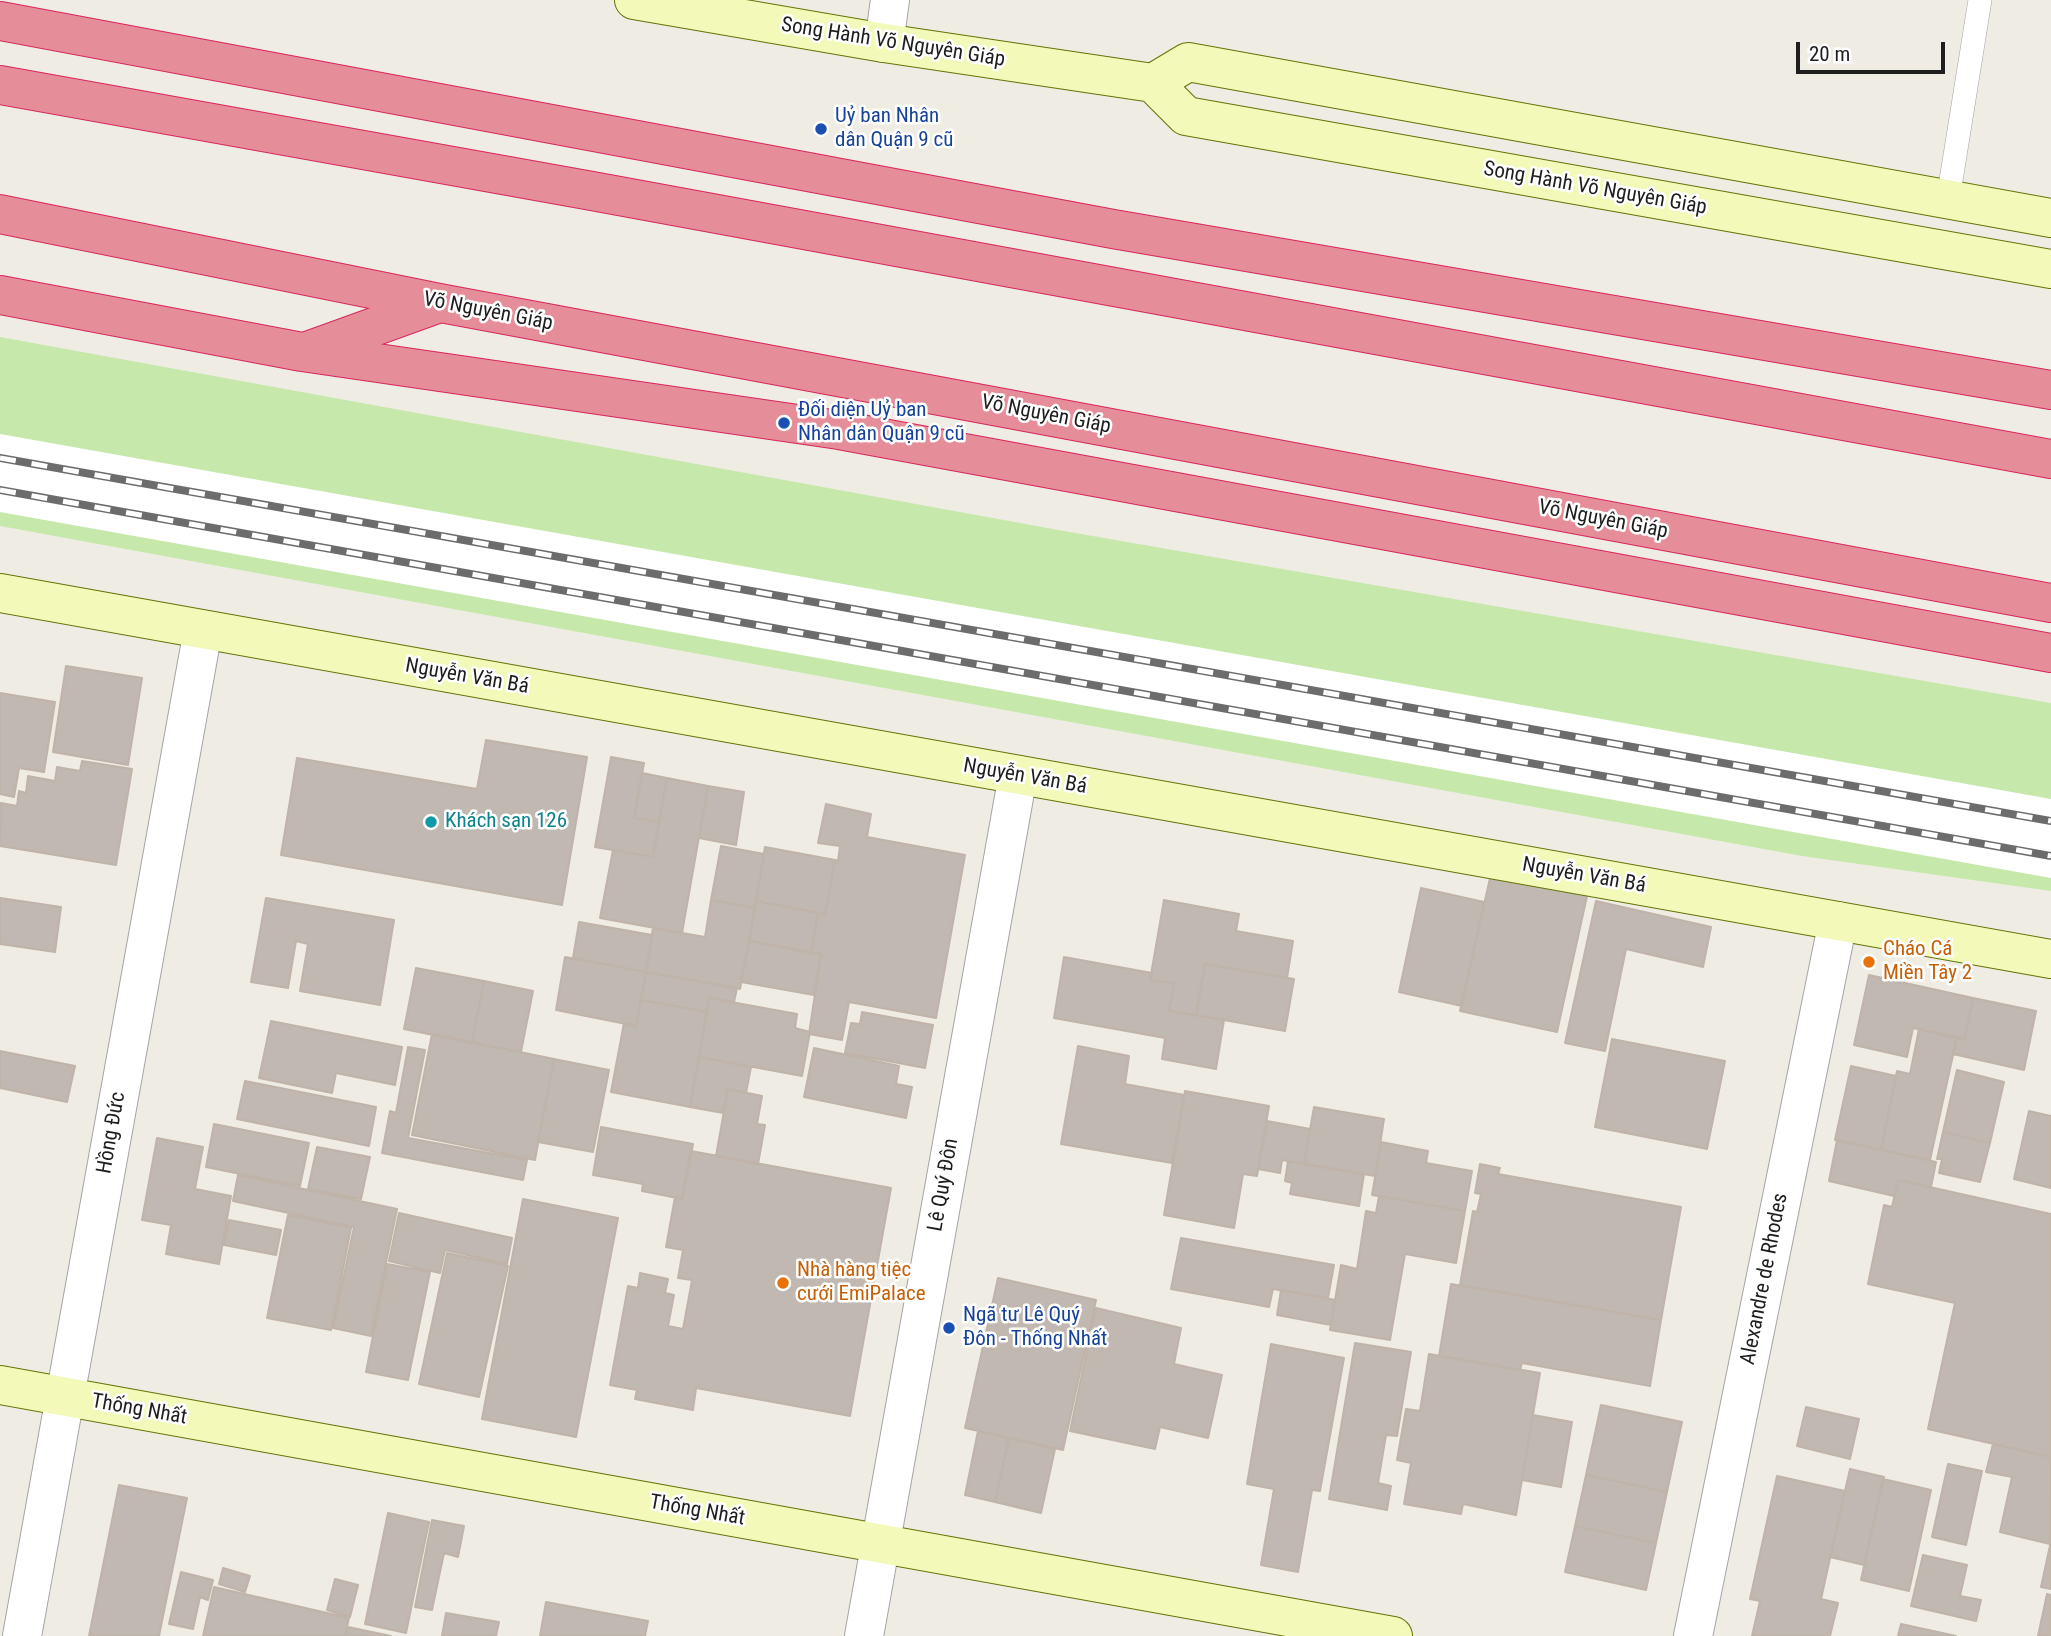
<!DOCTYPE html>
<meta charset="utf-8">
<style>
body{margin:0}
#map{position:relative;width:2051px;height:1636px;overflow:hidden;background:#efece4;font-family:"Roboto Condensed",sans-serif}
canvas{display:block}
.scale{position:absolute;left:1796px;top:42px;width:149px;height:32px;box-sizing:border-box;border:4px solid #1e1e1e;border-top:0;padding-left:9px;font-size:21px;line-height:24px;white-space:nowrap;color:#1e1e1e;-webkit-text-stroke:5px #fff;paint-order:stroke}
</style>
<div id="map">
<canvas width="2051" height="1636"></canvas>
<div class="scale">20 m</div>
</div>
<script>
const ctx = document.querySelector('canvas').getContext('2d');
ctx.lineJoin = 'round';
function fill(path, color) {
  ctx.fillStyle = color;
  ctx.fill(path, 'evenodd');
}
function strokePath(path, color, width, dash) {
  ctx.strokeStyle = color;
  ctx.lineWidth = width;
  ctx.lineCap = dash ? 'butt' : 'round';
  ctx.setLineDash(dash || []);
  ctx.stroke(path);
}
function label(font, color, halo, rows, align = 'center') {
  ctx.font = font + ' "Roboto Condensed",sans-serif';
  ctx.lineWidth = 5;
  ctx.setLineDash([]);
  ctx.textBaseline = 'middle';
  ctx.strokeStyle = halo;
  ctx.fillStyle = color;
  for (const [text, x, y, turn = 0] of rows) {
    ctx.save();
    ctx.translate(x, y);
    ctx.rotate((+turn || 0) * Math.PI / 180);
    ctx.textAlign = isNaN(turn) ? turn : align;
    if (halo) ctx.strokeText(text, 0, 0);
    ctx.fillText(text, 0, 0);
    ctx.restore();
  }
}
fill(new Path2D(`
 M0 337 1064 531 2051 703V891L1802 856 0 526Z`), '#c6e9ab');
fill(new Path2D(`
 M0 434 2051 799V878L0 512Z`), '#fff');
const building = new Path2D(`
 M66 666 142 678 128 765 53 752Z
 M0 693 55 702 44 772 19 768 14 797 0 794Z
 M486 740 587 757 562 905 281 855 297 758 477 789Z
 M611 757 644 763 634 818 659 822 653 857 595 847Z
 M82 761 132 769 116 865 0 846 1 803 17 806 19 791 26 793 28 776 55 781 57 767 80 771Z
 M642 773 667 778 659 822 634 818Z
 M667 778 708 786 682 933 600 918 613 850 653 857Z
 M708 786 744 792 736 845 699 838Z
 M826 804 871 814 867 837 965 855 936 1018 849 1002 842 1040 809 1034 821 954 811 953 818 913 825 914 835 860 838 861 840 846 818 843Z
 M721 846 764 854 755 908 711 900Z
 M765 847 835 860 825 914 756 901Z
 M1493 865 1589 887 1557 1032 1460 1011Z
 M1421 888 1484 902 1462 1006 1399 992Z
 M0 898 61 907 55 952 0 944Z
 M266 898 394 920 380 1005 300 991 308 944 296 941 288 988 251 982Z
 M711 900 755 908 740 989 646 972 653 928 705 937Z
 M1164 900 1239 914 1236 931 1293 941 1287 978 1205 964 1196 1015 1169 1011 1174 983 1150 980Z
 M756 901 818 913 811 953 749 941Z
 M1596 901 1711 927 1703 967 1626 949 1605 1051 1565 1043Z
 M579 922 652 935 646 972 573 958Z
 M749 941 821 954 814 995 741 982Z
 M565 957 646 972 636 1026 556 1010Z
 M1064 957 1152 973 1150 980 1174 983 1169 1011 1224 1020 1216 1069 1162 1059 1165 1038 1054 1018Z
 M1205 964 1294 979 1285 1031 1196 1015Z
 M416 968 484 981 472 1043 404 1029Z
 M646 972 737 988 734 1002 709 998 707 1012 641 1000Z
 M1869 975 1973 998 1964 1040 1913 1028 1907 1057 1854 1045Z
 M484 981 533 991 521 1052 472 1043Z
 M709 998 797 1014 795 1028 810 1032 802 1076 699 1057Z
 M1973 998 2036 1011 2024 1070 1953 1054 1957 1037 1964 1040Z
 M641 1000 707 1012 690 1107 611 1092 624 1023 636 1026Z
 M862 1012 933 1025 925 1068 845 1053 851 1023 860 1024Z
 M271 1021 402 1047 395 1085 336 1073 332 1093 259 1078Z
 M1919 1029 1957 1037 1930 1160 1881 1150 1897 1071 1910 1074Z
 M432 1034 554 1059 535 1160 412 1135Z
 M1612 1039 1725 1061 1707 1149 1595 1127Z
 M1078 1046 1129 1056 1125 1084 1184 1095 1172 1163 1061 1144Z
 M408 1047 425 1050 408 1138 527 1160 523 1180 382 1153 390 1111 396 1113Z
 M814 1048 899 1066 896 1084 912 1087 906 1118 804 1097Z
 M0 1051 75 1066 67 1102 0 1088Z
 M699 1057 751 1067 746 1093 728 1089 723 1113 690 1107Z
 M554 1059 609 1070 593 1152 538 1142Z
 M1851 1066 1896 1076 1881 1150 1835 1140Z
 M1957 1070 2004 1082 1990 1143 1943 1132Z
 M245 1081 376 1107 369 1146 237 1119Z
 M728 1089 762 1096 757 1124 765 1125 758 1164 716 1156Z
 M1185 1091 1269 1106 1257 1176 1243 1174 1234 1228 1164 1215Z
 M1314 1107 1384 1119 1375 1176 1304 1164Z
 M2029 1111 2051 1116V1188L2014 1179Z
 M1267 1121 1310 1129 1304 1164 1282 1160 1280 1173 1258 1169Z
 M214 1124 309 1143 300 1186 206 1167Z
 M601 1127 693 1144 682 1199 642 1191 643 1184 593 1175Z
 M1943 1132 1990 1143 1980 1182 1939 1173 1942 1159H1937Z
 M157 1138 203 1147 195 1189 231 1196 219 1264 166 1254 171 1225 142 1220Z
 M1837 1140 1936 1162 1931 1187 1898 1180 1894 1196 1829 1181Z
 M1381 1142 1428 1151 1426 1163 1472 1171 1465 1211 1372 1195Z
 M317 1147 370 1157 361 1199 308 1189Z
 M691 1151 891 1188 850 1416 696 1388 693 1410 635 1399 637 1390 610 1385 628 1286 638 1288 640 1273 668 1279 665 1293 674 1295 668 1326 683 1329 692 1280 678 1278 683 1250 666 1247 675 1197 682 1199Z
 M1288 1161 1364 1174 1359 1206 1290 1194 1292 1183 1285 1181Z
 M1480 1164 1500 1168 1498 1174 1681 1207 1661 1320 1460 1285 1473 1211 1477 1212 1481 1194 1475 1193Z
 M238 1175 397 1209 371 1336 333 1328 354 1227 233 1201Z
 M1898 1180 2051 1214V1457L1928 1429 1955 1303 1868 1284 1884 1205 1892 1207Z
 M1379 1196 1465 1211 1456 1263 1405 1254 1390 1340 1330 1330 1341 1265 1357 1269 1366 1211 1376 1213Z
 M523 1199 618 1218 576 1437 482 1419Z
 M399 1213 512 1238 507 1264 445 1250 440 1273 389 1261Z
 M288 1215 351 1228 331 1330 267 1318Z
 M229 1220 281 1230 276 1255 224 1245Z
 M1181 1238 1334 1265 1328 1298 1273 1289 1269 1307 1171 1289Z
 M447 1253 508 1266 479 1397 419 1384Z
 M387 1264 430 1272 408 1380 366 1372Z
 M998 1278 1096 1300 1063 1450 965 1428Z
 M1451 1284 1661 1320 1650 1386 1522 1363 1520 1370 1439 1356Z
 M1281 1290 1335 1300 1331 1325 1277 1315Z
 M1096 1308 1181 1328 1174 1364 1222 1375 1208 1438 1160 1427 1155 1449 1070 1431Z
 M1355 1343 1411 1352 1397 1436 1386 1435 1378 1483 1391 1486 1387 1510 1329 1499Z
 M1271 1344 1344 1358 1320 1491 1312 1490 1298 1572 1261 1565 1274 1489 1247 1484Z
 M1429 1354 1540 1373 1516 1515 1463 1504 1461 1514 1404 1504 1411 1463 1397 1460 1406 1409 1420 1411Z
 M1601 1405 1682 1422 1667 1492 1586 1475Z
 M1806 1407 1859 1419 1850 1459 1797 1446Z
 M1533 1415 1572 1422 1561 1487 1522 1480Z
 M978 1431 1009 1438 995 1502 965 1495Z
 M1009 1438 1055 1449 1041 1513 995 1502Z
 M1993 1444 2051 1457 2050 1544 2000 1532 2012 1477 1986 1472Z
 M1948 1464 1982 1471 1966 1545 1932 1537Z
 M1850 1469 1884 1477 1864 1565 1830 1557Z
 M1586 1475 1667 1492 1656 1543 1575 1526Z
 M1777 1476 1845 1491 1821 1599 1838 1603 1830 1636H1752L1760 1601 1750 1599Z
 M1883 1479 1931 1490 1909 1591 1861 1580Z
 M119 1485 187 1498 159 1636H89Z
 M388 1513 429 1522 406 1633 365 1624Z
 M432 1520 464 1526 458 1557 444 1553 432 1610 415 1607Z
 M1575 1526 1656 1543 1646 1590 1565 1572Z
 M2051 1541V1589L2041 1587Z
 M1923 1555 1967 1565 1960 1596 1981 1600 1976 1621 1911 1606Z
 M223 1568 250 1576 245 1592 219 1584Z
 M181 1572 213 1580 208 1600 200 1597 193 1629 169 1624Z
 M335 1579 358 1585 350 1617 327 1610Z
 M214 1587 349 1618 345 1636H203Z
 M2047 1594 2051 1595V1636H2038Z
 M546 1602 648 1621 645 1636H540Z
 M446 1613 499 1622 496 1636H442Z
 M1901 1624 1956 1636H1898Z
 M348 1627 391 1636H346Z`);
fill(building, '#c0b8b1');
strokePath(building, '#c0b3a7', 2);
const lane = new Path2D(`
 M1948 199 1980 0`);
const street = new Path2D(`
 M884 43 890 0
 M22 1636 203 630
 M864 1636 1018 775
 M1693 1636 1838 921`);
const secondary = new Path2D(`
 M634 0 884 43 1153 83 1186 116 2051 269
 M1153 83 1188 62 2051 218
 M0 593 2051 959
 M0 1385 1393 1636`);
const highway = new Path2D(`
 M0 21 1113 229 2051 390
 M0 85 592 191 2051 459
 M0 214 440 303 2051 603
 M0 295 302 352 839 430 2051 653
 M307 351 440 303`);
strokePath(lane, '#a5a5a5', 24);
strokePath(street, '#a5a5a5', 40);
strokePath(secondary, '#637406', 40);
strokePath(highway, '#d8265b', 40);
strokePath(lane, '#fff', 23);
strokePath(street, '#fff', 38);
strokePath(secondary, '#f2f9b9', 38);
strokePath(highway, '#e58d99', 38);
const rail = new Path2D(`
 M0 458 2051 821
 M0 490 2051 856`);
strokePath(rail, '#6c6c6c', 8);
strokePath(rail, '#fff', 5, [16]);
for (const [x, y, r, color] of [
 [821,129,7,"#1a4fb4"],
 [784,423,7,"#1a4fb4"],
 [431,822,7,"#0f9aa8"],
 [1869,962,7,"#e8710a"],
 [783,1283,7,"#e8710a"],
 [949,1328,7,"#1a4fb4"]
]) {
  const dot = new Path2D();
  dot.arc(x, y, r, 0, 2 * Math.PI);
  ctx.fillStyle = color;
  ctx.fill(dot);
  strokePath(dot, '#fff', 2.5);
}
label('21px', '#1e1e1e', '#fff', [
 ["Song Hành Võ Nguyên Giáp",893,43,9],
 ["Song Hành Võ Nguyên Giáp",1595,189,10],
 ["Võ Nguyên Giáp",488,312,11],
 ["Võ Nguyên Giáp",1046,415,11],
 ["Võ Nguyên Giáp",1603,520,11],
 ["Nguyễn Văn Bá",467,677,10],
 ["Nguyễn Văn Bá",1025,777,10],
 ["Nguyễn Văn Bá",1584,876,10],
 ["Hồng Đức",112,1133,-80],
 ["Lê Quý Đôn",944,1185,-80],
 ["Alexandre de Rhodes",1765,1279,-79],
 ["Thống Nhất",139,1410,10],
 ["Thống Nhất",697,1511,10]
]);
label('21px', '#164399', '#fff', [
 ["Uỷ ban Nhân",835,117],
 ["dân Quận 9 cũ",835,141],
 ["Đối diện Uỷ ban",798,411],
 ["Nhân dân Quận 9 cũ",798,435],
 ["Ngã tư Lê Quý",963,1316],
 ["Đôn - Thống Nhất",963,1340]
], 'left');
label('21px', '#0d838f', '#fff', [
 ["Khách sạn 126",445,822]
], 'left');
label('21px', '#c56008', '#fff', [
 ["Cháo Cá",1883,950],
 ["Miền Tây 2",1883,974],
 ["Nhà hàng tiệc",797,1271],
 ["cưới EmiPalace",797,1295]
], 'left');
</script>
